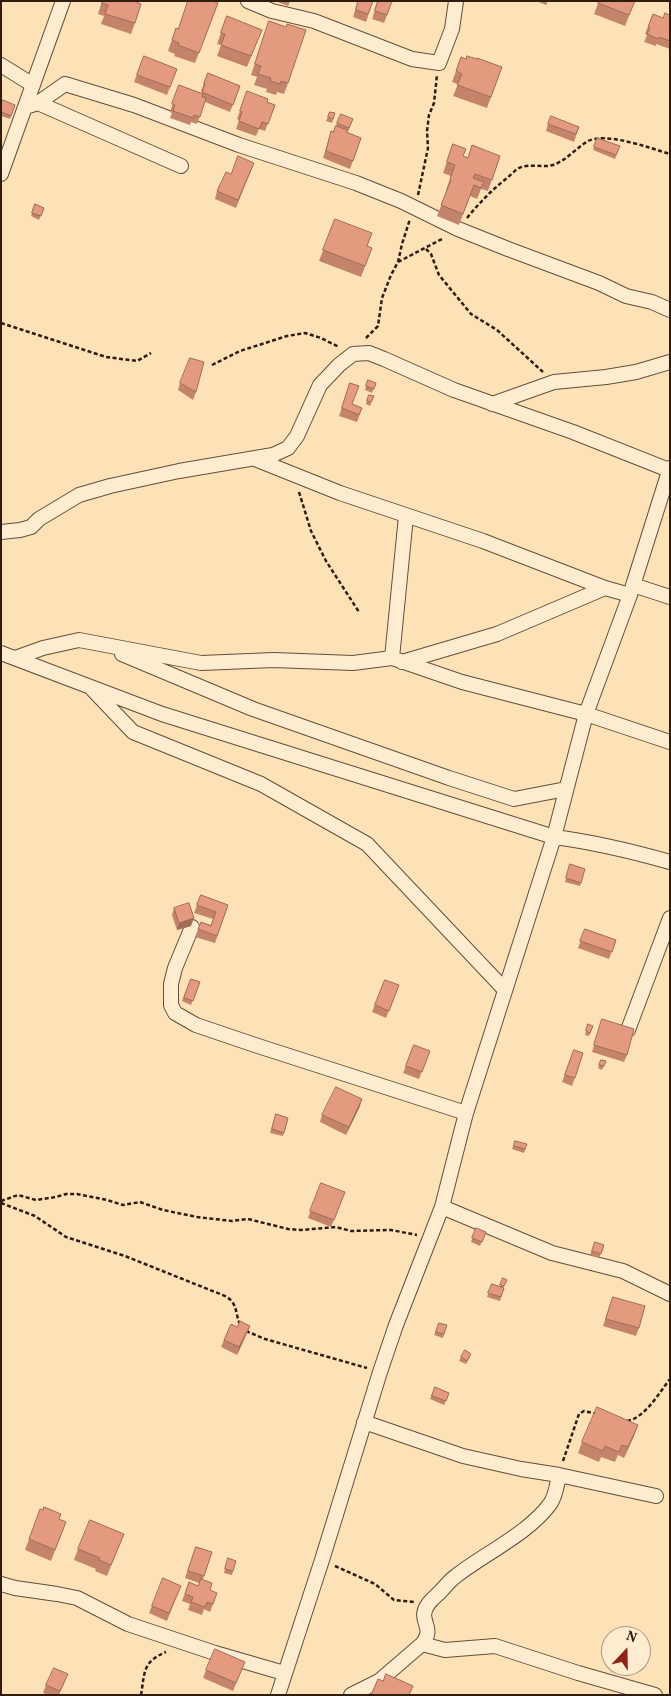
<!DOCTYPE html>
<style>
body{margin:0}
#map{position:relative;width:671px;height:1696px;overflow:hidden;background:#fee2b7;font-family:Vollkorn,serif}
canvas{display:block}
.frame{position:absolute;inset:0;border:2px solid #301b11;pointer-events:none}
.north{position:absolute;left:601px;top:1626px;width:50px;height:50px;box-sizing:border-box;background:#feecd0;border:1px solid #ac9884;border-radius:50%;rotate:21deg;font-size:14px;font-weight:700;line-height:20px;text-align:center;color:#301b11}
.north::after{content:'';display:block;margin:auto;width:18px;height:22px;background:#8f2418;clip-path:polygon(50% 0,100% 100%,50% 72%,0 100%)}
</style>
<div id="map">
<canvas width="671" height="1696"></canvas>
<div class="frame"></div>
<div class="north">N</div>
</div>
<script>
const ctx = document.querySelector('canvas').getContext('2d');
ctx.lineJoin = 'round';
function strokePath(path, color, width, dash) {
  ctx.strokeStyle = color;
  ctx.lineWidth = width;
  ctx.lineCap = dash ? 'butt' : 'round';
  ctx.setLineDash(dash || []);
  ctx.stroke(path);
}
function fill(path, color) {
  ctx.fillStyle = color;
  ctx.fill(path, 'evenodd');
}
const minor = new Path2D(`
 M248 1 272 11 314 21 412 59 439 63 452 29 456 1
 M1 65 33 85
 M38 103 181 166
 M25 107 38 103 65 84 134 105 239 145 356 183 401 201 458 229 508 249 599 283 626 296 652 302 670 310
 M1 174 63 1
 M492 404 554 382 606 377 636 372 670 362
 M255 459 340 493 483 541 605 588 630 595
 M1 532 20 530 31 527 39 519 79 495 110 486 179 471 273 455 288 448 297 436 320 385 339 365 353 354 369 353 384 359 454 390 573 432 669 470
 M633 585 670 597
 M1 653 162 714 554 837C593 842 631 851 670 862
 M122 654 253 709 449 778 514 799 566 789
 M15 658 43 648 79 640 201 663 274 660 353 663 392 658 406 516
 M392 658 462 682 586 714 670 742
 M402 662 497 634 605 588
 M93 690 133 732 261 784 367 844 505 990
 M192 927 175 968 171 984V1005L175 1013 196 1025 255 1045 466 1113
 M628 1030 670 918
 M442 1207 552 1253 623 1271 670 1294
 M364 1422 463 1456 521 1469 559 1475 656 1496
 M1 1584 15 1588 57 1594 77 1598 128 1624 215 1653 284 1673
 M422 1644 445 1650 495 1646 578 1673 655 1695
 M278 1695 322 1560 380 1372 396 1325 442 1207 466 1113 554 837 586 714 630 595 670 468
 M351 1695 379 1681 422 1644C437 1626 415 1621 429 1603 432 1599 436 1596 440 1592 445 1587 450 1580 456 1576 484 1554 529 1533 550 1504 556 1496 557 1484 559 1475`);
strokePath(minor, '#644d3a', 16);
strokePath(new Path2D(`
 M418 195 428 148 427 131 429 115 434 103 437 75
 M467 218C479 203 492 190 507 178 511 175 515 170 519 168 530 163 543 168 553 165 567 160 576 148 588 141 607 132 650 148 670 154
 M426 249 431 254 439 275 471 314 497 330 543 372
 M398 262 444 238
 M1 323 106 357 137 361 151 353
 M366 338 378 326 382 298 391 275 398 262 402 244 410 219
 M212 365 240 351 287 336 305 333 321 338 339 347
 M299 492 311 531 326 561 359 612
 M1 1201 18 1195 36 1200 56 1197 66 1194H77L107 1200 123 1205 140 1202 163 1210 197 1217 232 1221 248 1219 288 1229 301 1230 336 1227 351 1231 391 1230 417 1235
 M1 1203 35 1216 66 1237 125 1256 225 1296C238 1303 235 1313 240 1325
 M246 1331 265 1339 367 1368
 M627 1421C645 1418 659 1393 670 1379
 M563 1461 579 1414 584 1411 597 1414
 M335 1566 375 1584 394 1600 414 1602
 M141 1695C145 1672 142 1662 166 1652`), '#301b11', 2.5, [4, 2.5]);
strokePath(minor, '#feecd0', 14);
fill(new Path2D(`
 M102 1 135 23 131 34 101 24 104 16 98 14Z
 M275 1H290L288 6Z
 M358 1H373L366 22 353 17Z
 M378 1H392L384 23 372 19Z
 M536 1H548L546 5Z
 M599 1H635L625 26 594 14Z
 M206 2 218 3 195 63 174 56 175 54 168 51 176 28 178 29Z
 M653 14 663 18 670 15V49L656 44V46L644 42 647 35 645 34Z
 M227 16 258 40 247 67 217 56 221 45 217 44Z
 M265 32 288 83 284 94 277 92 276 95 266 92 267 89 254 85 257 77 251 75Z
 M144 56 177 69 167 95 134 82Z
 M461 57 466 59 502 67 487 108 453 96 458 84 452 82Z
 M208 73 240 86 230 112 205 102 197 124 191 122 190 125 170 118 172 113 170 112 179 85 201 93 202 92 201 91Z
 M247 91 267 102 275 105 265 131 259 129 256 136 236 129 239 120 237 119Z
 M15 105 10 119 1 116V106Z
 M330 112 335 113 332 123 326 121Z
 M341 114 353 119 348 132 347 131 346 132 361 138 350 169 323 158 331 131 333 132Z
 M548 124 579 127 574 142 546 131Z
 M597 138 620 146 615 159 593 150Z
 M453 144 463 156 468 158 500 156 488 191 481 189 477 199 470 196 459 225 437 216 447 191 446 190 451 176 443 173Z
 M254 163 236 208 215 199 217 191Z
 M35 204 44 208 39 220 31 216Z
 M335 219 367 246 372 248 361 277 319 261Z
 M368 380 376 383 372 393 365 390Z
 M180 383 196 392 193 400 178 390Z
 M350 383 352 404 362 408 357 422 339 416Z
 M369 395 374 396 370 406 366 404Z
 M570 864 585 869 580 886 565 882Z
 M201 895 228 905 215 943 195 937 201 922 211 925 213 919 194 913Z
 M174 908 191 926 177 930 172 915Z
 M585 929 616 940 609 959 578 948Z
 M191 979 200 982 191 1005 182 1001Z
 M385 980 399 985 386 1018 372 1012Z
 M602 1019 627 1055 624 1062 592 1052Z
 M588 1024 593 1026 589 1036 585 1035Z
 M414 1045 430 1051 419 1079 403 1073Z
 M574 1050 583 1053 572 1086 562 1082Z
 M601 1060 606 1061 602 1070 598 1068Z
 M360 1106 346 1135 320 1122 322 1115Z
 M276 1114 288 1118 283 1136 270 1133Z
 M514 1144H527L524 1153 512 1149Z
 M321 1183 345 1192 331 1227 308 1218Z
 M476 1228 486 1232 480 1246 471 1242Z
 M595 1242 604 1245 599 1258 590 1255Z
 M503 1278 507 1280 503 1288H504L500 1301 487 1297 492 1284 500 1287Z
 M613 1297 639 1328 636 1336 603 1326Z
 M439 1323 447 1325 443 1338 434 1335Z
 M250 1326 237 1355 221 1347 224 1340Z
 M461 1357H470L466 1364 459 1361Z
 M435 1387 449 1393 444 1405 430 1399Z
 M638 1425 624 1458 618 1455 615 1462 601 1457 599 1462 578 1453 582 1442Z
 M59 1519 66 1522 51 1561 25 1550 29 1539Z
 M124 1534 107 1576 95 1571 96 1569 74 1560 78 1549Z
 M196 1547 212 1552 203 1579 210 1590 217 1593 210 1612 204 1609 202 1615 188 1610 190 1604 182 1601 189 1582 198 1586 199 1583 185 1578Z
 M227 1562 233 1571 232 1575 224 1573Z
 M178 1593 167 1621 149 1613 152 1606Z
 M242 1669 233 1691 203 1678 206 1670Z
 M65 1681 59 1695H49L43 1693 46 1685Z`), '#c4846c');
fill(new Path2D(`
 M194 918 191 926 177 930 179 923Z
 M362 1099 360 1106 346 1135 349 1127Z
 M250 1326 247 1333 237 1355 239 1347Z
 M638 1425 634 1436 624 1458 628 1447Z`), '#a06c58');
const building = new Path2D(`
 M103 1H137L136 2 141 4 135 23 105 14 108 5 102 3Z
 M188 1H203L206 2 207 1H213L218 3 199 53 178 45 179 43 172 40 176 28 178 29Z
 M358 1H373L368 14 356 10Z
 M378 1H392L387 15 375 11Z
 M599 1H635L629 15 598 3Z
 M665 13 670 15V41L659 37 658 39 647 34 650 28 648 27 653 14 663 18Z
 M227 16 262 30 251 56 221 45 225 34 221 33Z
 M269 21 286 27 287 24 306 30 288 83 281 81 280 84 270 81 271 78 258 74 261 66 255 64Z
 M144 56 177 69 170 87 137 75Z
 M467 56 477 59V58L502 67 491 97 457 85 462 74 456 71 461 57 466 59Z
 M208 73 240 86 233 105 202 92 205 84H204Z
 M179 85 203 94 202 97 206 98 200 117 194 115 193 118 173 111 175 105 172 104Z
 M247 91 268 99 267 102 275 105 268 124 262 122 259 129 239 121 242 112 240 111Z
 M3 100 15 105 11 116 1 112V106Z
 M330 112 335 113 333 119 328 117Z
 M341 114 353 119 349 128 337 123Z
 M551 116 579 127 576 134 548 124Z
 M336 126 347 130 346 132 361 138 353 161 326 151 331 131 333 132Z
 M597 138 620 146 616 155 594 147Z
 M453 144 466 149 463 156 468 158 472 145 500 156 492 180 475 174 473 178 484 182 481 188 474 185 463 214 441 205 451 180 450 179 455 165 447 162Z
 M238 156 254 163 238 200 217 191 226 172 231 174Z
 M35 204 44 208 41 216 32 213Z
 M335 219 372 233 367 246 372 248 365 266 323 250Z
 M190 358 204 362 196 392 180 383Z
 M368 380 376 383 374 389 366 386Z
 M350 383 359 386 352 404 362 408 359 415 342 408Z
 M369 395 374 396 371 402 367 401Z
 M570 864 585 869 581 883 566 878Z
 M201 895 228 905 217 936 198 929 201 922 211 926 216 912 197 905Z
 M189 903 194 918 179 923 174 908Z
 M585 929 616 940 612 952 580 941Z
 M191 979 200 982 193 1001 184 998Z
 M385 980 399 985 389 1011 375 1005Z
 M602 1019 634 1029 627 1055 594 1045Z
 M588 1024 593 1026 590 1033 586 1031Z
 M414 1045 430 1051 422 1072 406 1066Z
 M574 1050 583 1053 575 1078 565 1075Z
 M601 1060 606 1061 604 1066 599 1065Z
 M336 1087 362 1099 349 1127 322 1115Z
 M276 1114 288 1118 284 1133 272 1129Z
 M515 1141 527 1144 525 1149 514 1146Z
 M321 1183 345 1192 334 1220 310 1211Z
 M476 1228 486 1232 482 1242 472 1238Z
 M595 1242 604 1245 601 1254 592 1251Z
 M503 1278 507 1280 504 1286 500 1285Z
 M492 1284 504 1288 501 1297 488 1293Z
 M613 1297 645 1306 639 1328 606 1319Z
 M240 1321 250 1326 239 1347 224 1340 231 1324 237 1327Z
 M439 1323 447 1325 444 1334 436 1332Z
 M465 1350 471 1354 467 1361 461 1357Z
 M435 1387 449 1393 446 1401 432 1396Z
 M597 1407 638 1425 628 1447 622 1445 619 1452 605 1446 603 1451 582 1442Z
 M44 1507 61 1514 59 1519 66 1522 55 1550 29 1539 40 1509 43 1510Z
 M90 1520 124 1534 111 1565 99 1560 100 1558 78 1549Z
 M196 1547 212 1552 204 1576 188 1571Z
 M228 1558 236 1561 233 1571 225 1569Z
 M163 1578 181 1586 169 1613 152 1606Z
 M201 1579 212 1583 210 1590 217 1593 213 1604 207 1602 205 1607 191 1602 193 1597 185 1594 189 1582 198 1586Z
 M215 1649 245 1662 236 1683 206 1670Z
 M54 1668 68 1674 60 1691 46 1685Z
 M386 1674 413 1686 409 1695H371L378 1679 383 1681Z`);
fill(building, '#e49a7e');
strokePath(building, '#a06c58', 1);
</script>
